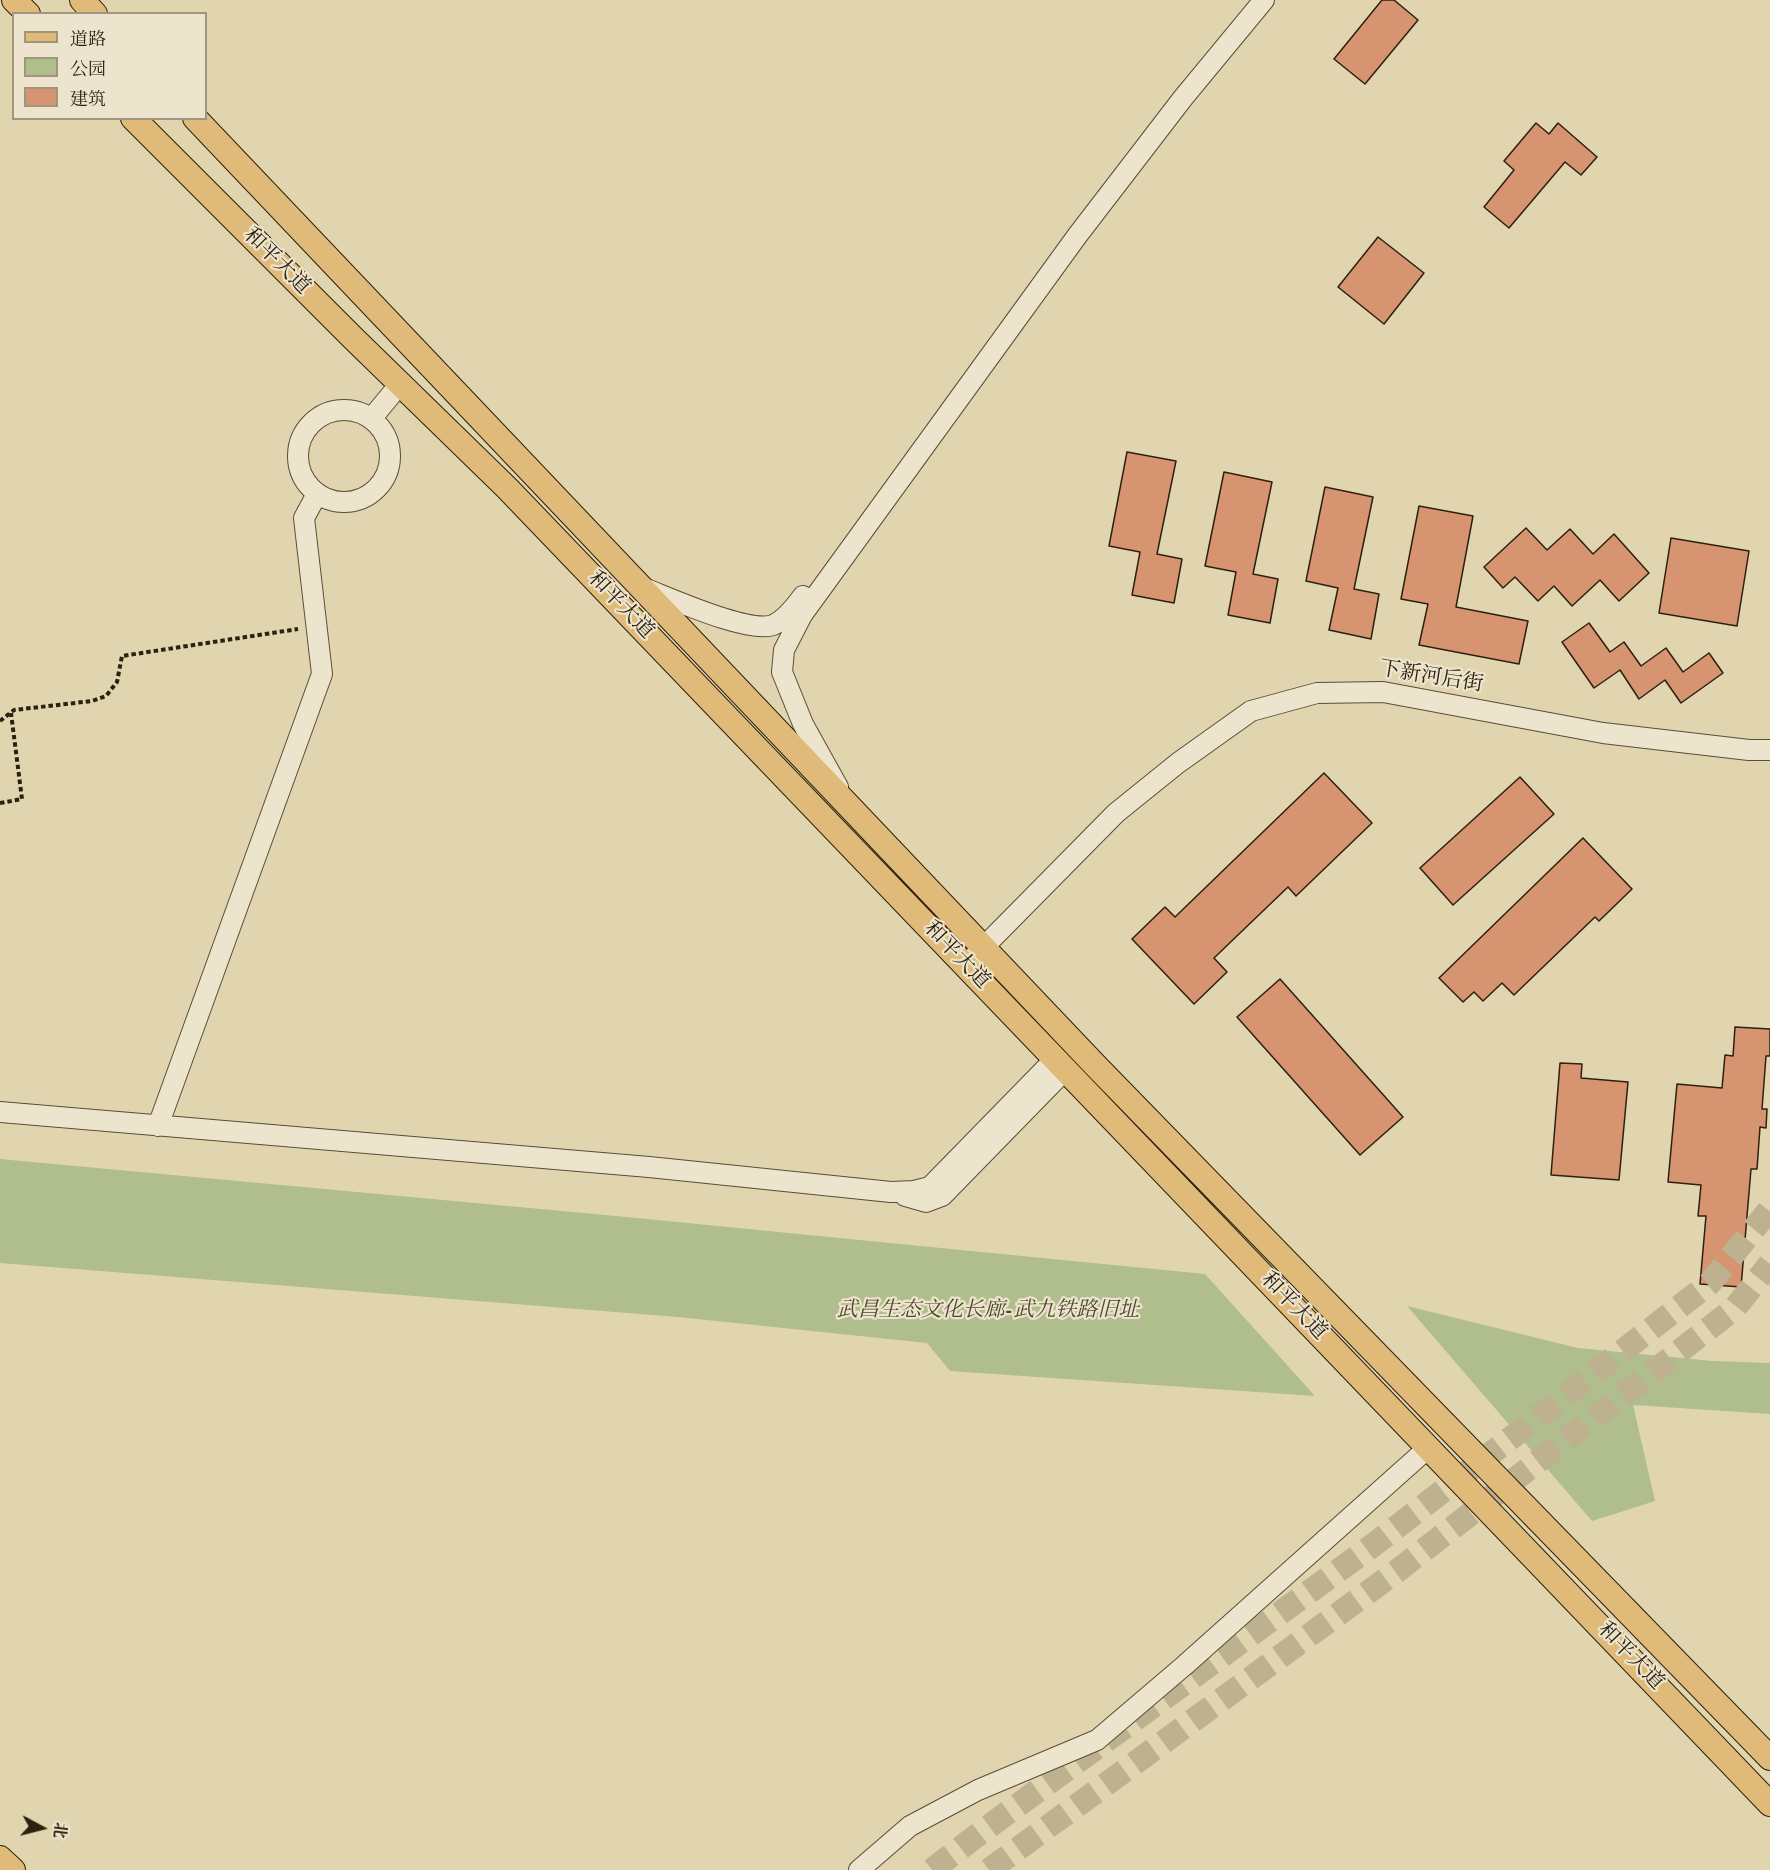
<!DOCTYPE html>
<meta charset="utf-8">
<style>
body{margin:0}
#map{position:relative;width:1770px;height:1870px;overflow:hidden;background:#e1d5b0;font-family:"IM FELL DW Pica","Noto Serif SC",serif}
canvas{display:block}
.legend{position:absolute;left:12px;top:12px;width:195px;height:108px;box-sizing:border-box;background:#ece4cc;border:2px solid #a09680;margin:0;padding:8px 10px;list-style:none;font-size:18px;color:#2d200f}
.legend li{display:flex;align-items:center;gap:12px;height:30px}
.legend b{width:30px;border:2px solid #a09680}
.north{position:absolute;left:12px;top:1798px;width:60px;height:60px;-webkit-text-stroke:4px #ece4cc;paint-order:stroke;rotate:97deg;font-size:16px;font-weight:700;line-height:24px;text-align:center;color:#2d200f}
.north::after{content:'';display:block;margin:auto;width:21px;height:27px;background:#2d200f;clip-path:polygon(50% 0,100% 100%,50% 72%,0 100%)}
</style>
<div id="map">
<canvas width="1770" height="1870"></canvas>
<ul class="legend">
<li><b style="height:8px;background:#e0ba78"></b>道路</li>
<li><b style="height:16px;background:#b0be8d"></b>公园</li>
<li><b style="height:16px;background:#d69471"></b>建筑</li>
</ul>
<div class="north">北</div>
</div>
<script>
const ctx = document.querySelector('canvas').getContext('2d');
ctx.lineJoin = 'round';
function fill(path, color) {
  ctx.fillStyle = color;
  ctx.fill(path, 'evenodd');
}
function strokePath(path, color, width, dash) {
  ctx.strokeStyle = color;
  ctx.lineWidth = width;
  ctx.lineCap = dash ? 'butt' : 'round';
  ctx.setLineDash(dash || []);
  ctx.stroke(path);
}
function label(font, color, halo, rows, align = 'center') {
  ctx.font = font + ' "IM FELL DW Pica","Noto Serif SC",serif';
  ctx.lineWidth = 4.5;
  ctx.setLineDash([]);
  ctx.textBaseline = 'middle';
  ctx.strokeStyle = halo;
  ctx.fillStyle = color;
  for (const [text, x, y, turn = 0] of rows) {
    ctx.save();
    ctx.translate(x, y);
    ctx.rotate((+turn || 0) * Math.PI / 180);
    ctx.textAlign = isNaN(turn) ? turn : align;
    if (halo) ctx.strokeText(text, 0, 0);
    ctx.fillText(text, 0, 0);
    ctx.restore();
  }
}
fill(new Path2D(`
 M0 1159 616 1216 1205 1274 1315 1396 950 1371 927 1343 678 1317 0 1263Z
 M1407 1306 1578 1348 1713 1361 1770 1363V1414L1633 1405 1655 1501 1592 1521Z`), '#b0be8d');
const building = new Path2D(`
 M1382 0H1394L1418 20 1365 84 1334 59Z
 M1536 123 1549 134 1558 123 1597 157 1581 175 1565 162 1509 228 1484 207 1514 170 1504 161Z
 M1378 237 1424 273 1384 324 1338 287Z
 M1127 452 1176 461 1157 554 1182 559 1174 603 1132 595 1140 552 1109 546Z
 M1224 472 1272 482 1253 574 1278 579 1270 623 1228 615 1236 572 1205 566Z
 M1325 487 1373 497 1354 589 1379 594 1371 639 1329 630 1338 588 1306 581Z
 M1419 506 1473 516 1456 607 1528 621 1519 664 1419 645 1428 604 1401 599Z
 M1526 528 1547 550 1570 529 1593 554 1614 534 1649 573 1619 601 1600 580 1572 606 1554 586 1538 601 1515 577 1503 588 1484 567Z
 M1671 538 1749 551 1737 626 1659 613Z
 M1589 623 1610 652 1624 642 1641 666 1666 648 1683 672 1709 653 1723 673 1681 703 1665 680 1639 699 1620 670 1594 688 1562 642Z
 M1324 773 1372 823 1296 896 1288 887 1214 958 1227 972 1194 1004 1132 939 1165 907 1175 917Z
 M1520 777 1554 814 1453 905 1420 868Z
 M1583 838 1632 889 1599 921 1595 917 1514 995 1502 983 1483 1001 1474 992 1463 1002 1439 978Z
 M1280 979 1403 1117 1360 1155 1237 1017Z
 M1735 1027 1770 1029V1056H1766L1762 1109H1767L1766 1128 1760 1127 1757 1169H1751L1741 1287 1700 1284 1706 1216H1698L1701 1185 1668 1182 1677 1084 1722 1088 1725 1055 1733 1056Z
 M1560 1063 1582 1064 1581 1078 1628 1082 1619 1180 1551 1175Z`);
fill(building, '#d69471');
strokePath(building, '#2d200f', 1.5);
strokePath(new Path2D(`
 M932 1870 984 1830 1376 1543 1710 1283 1770 1209
 M989 1870 1397 1571 1735 1308 1770 1264`), '#bdb190', 24, [24, 12]);
const minor = new Path2D(`
 M298 456a46 46 0 1 1 92 0a46 46 0 1 1-92 0Z
 M371 419 400 384
 M641 587C668 597 748 634 773 625 785 620 795 607 803 596
 M838 787 803 724 782 672 784 650 802 615 1077 236 1183 98 1264 0
 M965 966 1116 813 1178 763 1251 711 1317 693 1383 692 1603 733 1749 750H1770
 M0 1112 649 1167 891 1192 914 1191 930 1187 1055 1059
 M158 1126 322 674 304 518 317 494
 M905 1196 926 1202 942 1196 1065 1070
 M859 1870 910 1826 978 1790 1097 1740 1185 1665 1428 1448`);
const major = new Path2D(`
 M14 0 28 14
 M82 0 95 14
 M133 118 353 338 507 488 1770 1804
 M195 118 1096 1066 1770 1758
 M0 1858 13 1870`);
strokePath(minor, '#5a4d37', 22);
strokePath(major, '#2d200f', 26);
strokePath(new Path2D(`
 M0 721 14 710 92 701 106 696 117 682 122 656 298 629
 M0 803 22 799 11 713`), '#2d200f', 4, [4.5, 3]);
strokePath(minor, '#ece4cc', 20);
strokePath(major, '#e0ba78', 24);
label('21px', '#2d200f', '#ece4cc', [
 ["和平大道",276,262,45],
 ["和平大道",620,606,46],
 ["下新河后街",1431,678,9],
 ["和平大道",956,956,46],
 ["和平大道",1293,1307,46],
 ["和平大道",1630,1657,46]
]);
label('italic 21px', '#4e482e', '#ece4cc', [
 ["武昌生态文化长廊-武九铁路旧址",988,1312]
]);
</script>
